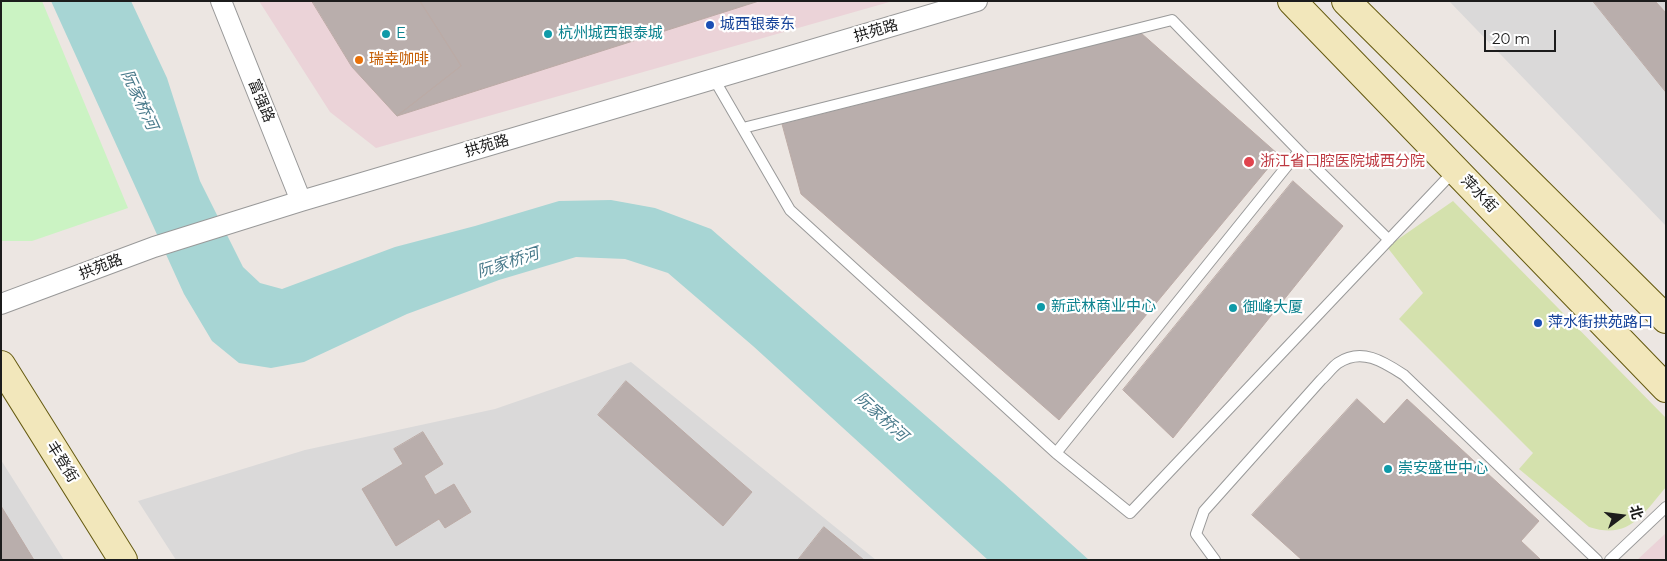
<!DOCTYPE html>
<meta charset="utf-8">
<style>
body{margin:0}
#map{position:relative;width:1667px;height:561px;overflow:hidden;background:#ece6e2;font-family:Montserrat,"Noto Sans SC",sans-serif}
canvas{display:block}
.frame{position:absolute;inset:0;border:2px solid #1c1c1c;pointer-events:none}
.north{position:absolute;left:1597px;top:491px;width:50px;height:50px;-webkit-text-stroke:4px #fff;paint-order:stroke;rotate:75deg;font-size:14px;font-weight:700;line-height:20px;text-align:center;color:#1c1c1c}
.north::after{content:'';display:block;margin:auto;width:18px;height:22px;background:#1c1c1c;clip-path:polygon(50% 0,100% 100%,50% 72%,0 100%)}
.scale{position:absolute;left:1484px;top:30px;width:72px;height:22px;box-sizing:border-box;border:2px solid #1c1c1c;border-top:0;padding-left:6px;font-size:15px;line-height:18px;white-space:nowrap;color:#1c1c1c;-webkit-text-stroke:4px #fff;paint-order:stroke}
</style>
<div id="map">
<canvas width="1667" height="561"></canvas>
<div class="frame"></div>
<div class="north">北</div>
<div class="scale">20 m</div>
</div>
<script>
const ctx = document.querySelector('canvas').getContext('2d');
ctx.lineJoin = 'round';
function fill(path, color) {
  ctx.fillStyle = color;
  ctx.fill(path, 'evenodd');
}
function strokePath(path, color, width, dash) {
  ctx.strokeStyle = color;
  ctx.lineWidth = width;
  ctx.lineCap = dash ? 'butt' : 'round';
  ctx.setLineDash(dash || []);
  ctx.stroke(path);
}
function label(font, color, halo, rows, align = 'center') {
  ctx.font = font + ' Montserrat,"Noto Sans SC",sans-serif';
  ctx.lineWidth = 4.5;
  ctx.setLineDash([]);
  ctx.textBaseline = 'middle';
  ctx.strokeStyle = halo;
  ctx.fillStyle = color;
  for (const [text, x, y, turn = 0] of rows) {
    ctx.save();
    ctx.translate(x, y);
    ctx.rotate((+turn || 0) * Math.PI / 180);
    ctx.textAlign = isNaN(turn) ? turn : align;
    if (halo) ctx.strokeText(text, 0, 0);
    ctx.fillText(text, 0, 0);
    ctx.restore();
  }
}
fill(new Path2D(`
 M1449 1H1666V226Z
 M631 362 876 560H176L138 501 305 450 495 409Z
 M1 460 64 560H1Z`), '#dad9d9');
fill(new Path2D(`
 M259 1H893L376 148 330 112Z
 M1666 533V560H1637Z`), '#ebd3d8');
fill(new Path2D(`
 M1453 201 1666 418V487C1642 515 1629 540 1589 527L1519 469 1533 453 1399 319 1423 293 1387 247Z`), '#d4e1ad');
fill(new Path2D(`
 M1 1H42L128 208 32 241H1Z`), '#cbf3c3');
fill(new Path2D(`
 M51 1H131L167 78 200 181 243 267 260 283 282 289 395 247 475 226 559 201 611 200 655 208 711 229 1003 483 1089 560H988L753 346 668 273 625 259 576 257 499 280 407 314 304 362 271 368 239 363 212 341 184 294Z`), '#a7d5d4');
const building = new Path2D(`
 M312 1H420L461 66 397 116 352 67Z
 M420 1H759L397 116 461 66Z
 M1593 1H1655L1666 13V92Z
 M1141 33 1279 155 1059 420 801 194 782 124Z
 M1293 181 1343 226 1173 438 1123 390Z
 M626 381 752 492 723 526 598 415Z
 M1357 399 1384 424 1407 399 1539 521 1521 541 1541 560H1302L1252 515Z
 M423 432 443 464 424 476 435 495 454 484 471 512 445 528 439 519 396 546 362 489 403 464 394 449Z
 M1 506 34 560H1Z
 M824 527 864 560H798Z`);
fill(building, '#b9aeac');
strokePath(building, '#bcaba6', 1);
const lane = new Path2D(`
 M714 79 790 210 1056 453 1299 151 1172 20 743 128
 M1299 151 1389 240
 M1056 453 1130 513 1454 171
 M1215 560 1196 534 1204 511 1321 380C1327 375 1332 367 1338 363 1362 347 1384 362 1404 375L1597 560
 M1610 560 1666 507`);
const street = new Path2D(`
 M221 1 301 201
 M1 304 154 247 301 201 977 1`);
const secondary = new Path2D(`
 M1292 1 1666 388
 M1346 1 1666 319
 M1 365 123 560`);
strokePath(lane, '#999', 12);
strokePath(street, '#999', 22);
strokePath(secondary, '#655a10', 30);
strokePath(lane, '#fff', 10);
strokePath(street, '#fff', 20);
strokePath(secondary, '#f2e7bb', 28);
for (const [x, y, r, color] of [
 [710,25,5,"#1a4fb4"],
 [386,34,5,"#0f9aa8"],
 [548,34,5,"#0f9aa8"],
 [359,60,5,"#e8710a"],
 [1249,162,6,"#e0444e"],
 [1041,307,5,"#0f9aa8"],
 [1233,308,5,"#0f9aa8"],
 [1538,323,5,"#1a4fb4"],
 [1388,469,5,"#0f9aa8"]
]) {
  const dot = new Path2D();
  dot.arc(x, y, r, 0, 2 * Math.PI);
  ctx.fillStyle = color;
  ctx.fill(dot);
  strokePath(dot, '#fff', 2);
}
label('15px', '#164399', '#fff', [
 ["城西银泰东",720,25],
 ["萍水街拱苑路口",1548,323]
], 'left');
label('15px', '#1c1c1c', '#fff', [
 ["拱苑路",876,31,-16],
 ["富强路",261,101,68],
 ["拱苑路",487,146,-16],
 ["萍水街",1479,194,46],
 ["拱苑路",101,267,-21],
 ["丰登街",62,462,58]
]);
label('15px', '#0d838f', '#fff', [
 ["E",396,34],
 ["杭州城西银泰城",558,34],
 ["新武林商业中心",1051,307],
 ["御峰大厦",1243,308],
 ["崇安盛世中心",1398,469]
], 'left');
label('15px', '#c56008', '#fff', [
 ["瑞幸咖啡",369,60]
], 'left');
label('15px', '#be3a42', '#fff', [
 ["浙江省口腔医院城西分院",1260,162]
], 'left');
label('italic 16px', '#497a8b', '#fff', [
 ["阮家桥河",139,100,65],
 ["阮家桥河",508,263,-18],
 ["阮家桥河",881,417,42]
]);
</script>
